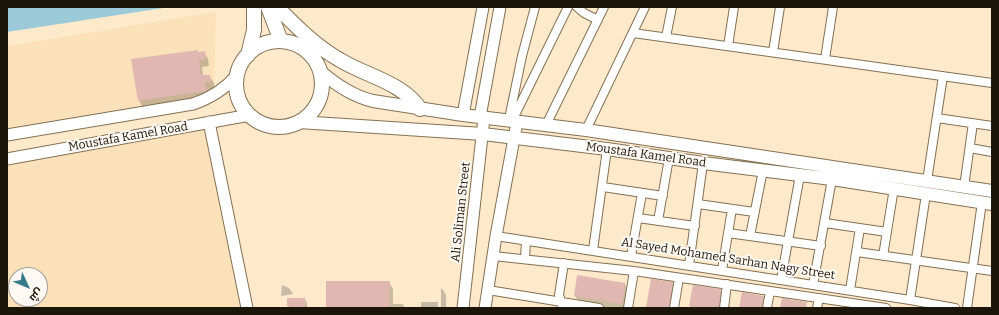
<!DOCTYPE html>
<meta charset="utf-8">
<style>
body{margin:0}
#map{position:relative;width:999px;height:315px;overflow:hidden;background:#feeaca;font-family:Bitter,Cairo,serif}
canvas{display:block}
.frame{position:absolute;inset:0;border:8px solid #1c150a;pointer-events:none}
.north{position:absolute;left:8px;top:267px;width:40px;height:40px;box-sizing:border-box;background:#fef9f3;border:1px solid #a49e96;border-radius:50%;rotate:134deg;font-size:11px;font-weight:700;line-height:16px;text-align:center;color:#1c150a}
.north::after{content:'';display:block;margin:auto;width:14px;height:18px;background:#357a88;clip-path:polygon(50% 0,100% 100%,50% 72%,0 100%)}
</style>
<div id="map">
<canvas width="999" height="315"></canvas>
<div class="frame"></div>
<div class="north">ش</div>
</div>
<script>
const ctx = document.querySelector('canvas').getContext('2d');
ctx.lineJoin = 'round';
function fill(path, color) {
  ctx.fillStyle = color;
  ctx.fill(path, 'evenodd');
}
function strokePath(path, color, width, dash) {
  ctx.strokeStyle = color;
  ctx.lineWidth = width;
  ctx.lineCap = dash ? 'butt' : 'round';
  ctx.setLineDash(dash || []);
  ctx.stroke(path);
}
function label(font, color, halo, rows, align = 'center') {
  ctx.font = font + ' Bitter,serif';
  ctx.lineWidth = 4;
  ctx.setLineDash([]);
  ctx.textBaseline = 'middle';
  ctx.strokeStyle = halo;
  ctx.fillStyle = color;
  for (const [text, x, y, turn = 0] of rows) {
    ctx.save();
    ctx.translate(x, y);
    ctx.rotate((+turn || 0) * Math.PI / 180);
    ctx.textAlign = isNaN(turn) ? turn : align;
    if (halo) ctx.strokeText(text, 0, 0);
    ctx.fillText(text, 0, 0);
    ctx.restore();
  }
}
fill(new Path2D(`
 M216 12 214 93 189 102 7 131V46Z
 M205 128 243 308H7V158ZM16 275H40V299H16Z`), '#fae1ba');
fill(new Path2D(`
 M282 285 289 288 293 294 281 296Z
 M441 288C448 294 446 300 446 308H441Z
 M421 302H438V307H421Z`), '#c8baa5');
fill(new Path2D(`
 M7 7H170L7 32Z`), '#9ccad9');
fill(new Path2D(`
 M204 52 208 59 209 66 202 67 203 76H209L214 83V89H209L210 98 143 108 139 100 198 53Z
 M389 282 393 289V304H403L405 308H327Z
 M672 283 675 289 672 308H647V307Z
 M625 284 629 291 626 308H608L579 303 575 296Z
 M720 290 723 296 722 308H692L690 306Z
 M763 297 766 302 765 308H740Z
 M288 299H305L307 303V308H289Z`), '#0003');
fill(new Path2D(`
 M198 50V52L205 51 206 59 199 60 201 75H210L211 82H205L206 91 138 101 131 59Z
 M577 275 625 283 622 304 574 296Z
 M651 279 673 282 669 308 646 307Z
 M326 281H390L389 308H326Z
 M693 285 721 289 719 308H703L689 306Z
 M742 292 764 296 762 308H739Z
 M287 298H305V307L287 306Z
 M782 298 807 302 806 308H780Z`), '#e0b7b1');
const street = new Path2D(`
 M577 7 584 13 598 20
 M633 33 992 83
 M666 37 672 7
 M728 46 734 7
 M773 52 780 7
 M825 59 833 7
 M937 118 992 126
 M509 119 522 56 535 7
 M512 121 568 7
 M546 125 604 7
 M586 130 645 7
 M970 148 992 152
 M927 181 943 76
 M603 187 663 196
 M964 187 973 123
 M698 204 754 212
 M638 218 695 226
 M658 221 669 158
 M825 223 887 232
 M728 233 821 246
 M496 236 910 300 955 308
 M750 236 763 170
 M593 250 607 149
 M857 252 992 271
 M493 256 634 271 886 308
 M631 256 642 193
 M883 256 894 188
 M525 259 526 241
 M689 265 703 163
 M722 270 732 209
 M781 280 800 175
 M813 285 832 179
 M488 290 599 308
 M850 290 860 228
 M910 300 926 194
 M563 308 559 295 564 263
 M628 308 634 271
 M674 308 679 278
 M724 308 727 284
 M767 308 770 291
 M817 308 819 298
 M967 308 982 202`);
const secondary = new Path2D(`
 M463 115 483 7
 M480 117 500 7
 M209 122 247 308
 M7 135 193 104C211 98 225 89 237 75
 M7 159 250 115
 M463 308 484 118
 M485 308 496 236 517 122`);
const primary = new Path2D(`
 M320 71C336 85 352 96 373 101L463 115 586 130 992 191
 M299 122 483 134 607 149 703 163 832 179 992 204`);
const highway = new Path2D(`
 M268 7 281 41
 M277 7C297 27 315 46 340 60 366 76 402 82 420 109
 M236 84a43 43 0 1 1 86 0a43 43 0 1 1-86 0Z
 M248 55 254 30V7`);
strokePath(street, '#847154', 10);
strokePath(secondary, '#847154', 13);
strokePath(primary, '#847154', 14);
strokePath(highway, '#847154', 16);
strokePath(street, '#fff', 8);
strokePath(secondary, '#fff', 11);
strokePath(primary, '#fff', 12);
strokePath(highway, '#fff', 14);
label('12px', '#1c150a', '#fef9f3', [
 ["Moustafa Kamel Road",128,137,-10],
 ["Moustafa Kamel Road",646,155,8],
 ["Ali Soliman Street",461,212,-84],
 ["Al Sayed Mohamed Sarhan Nagy Street",728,259,9]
]);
</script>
